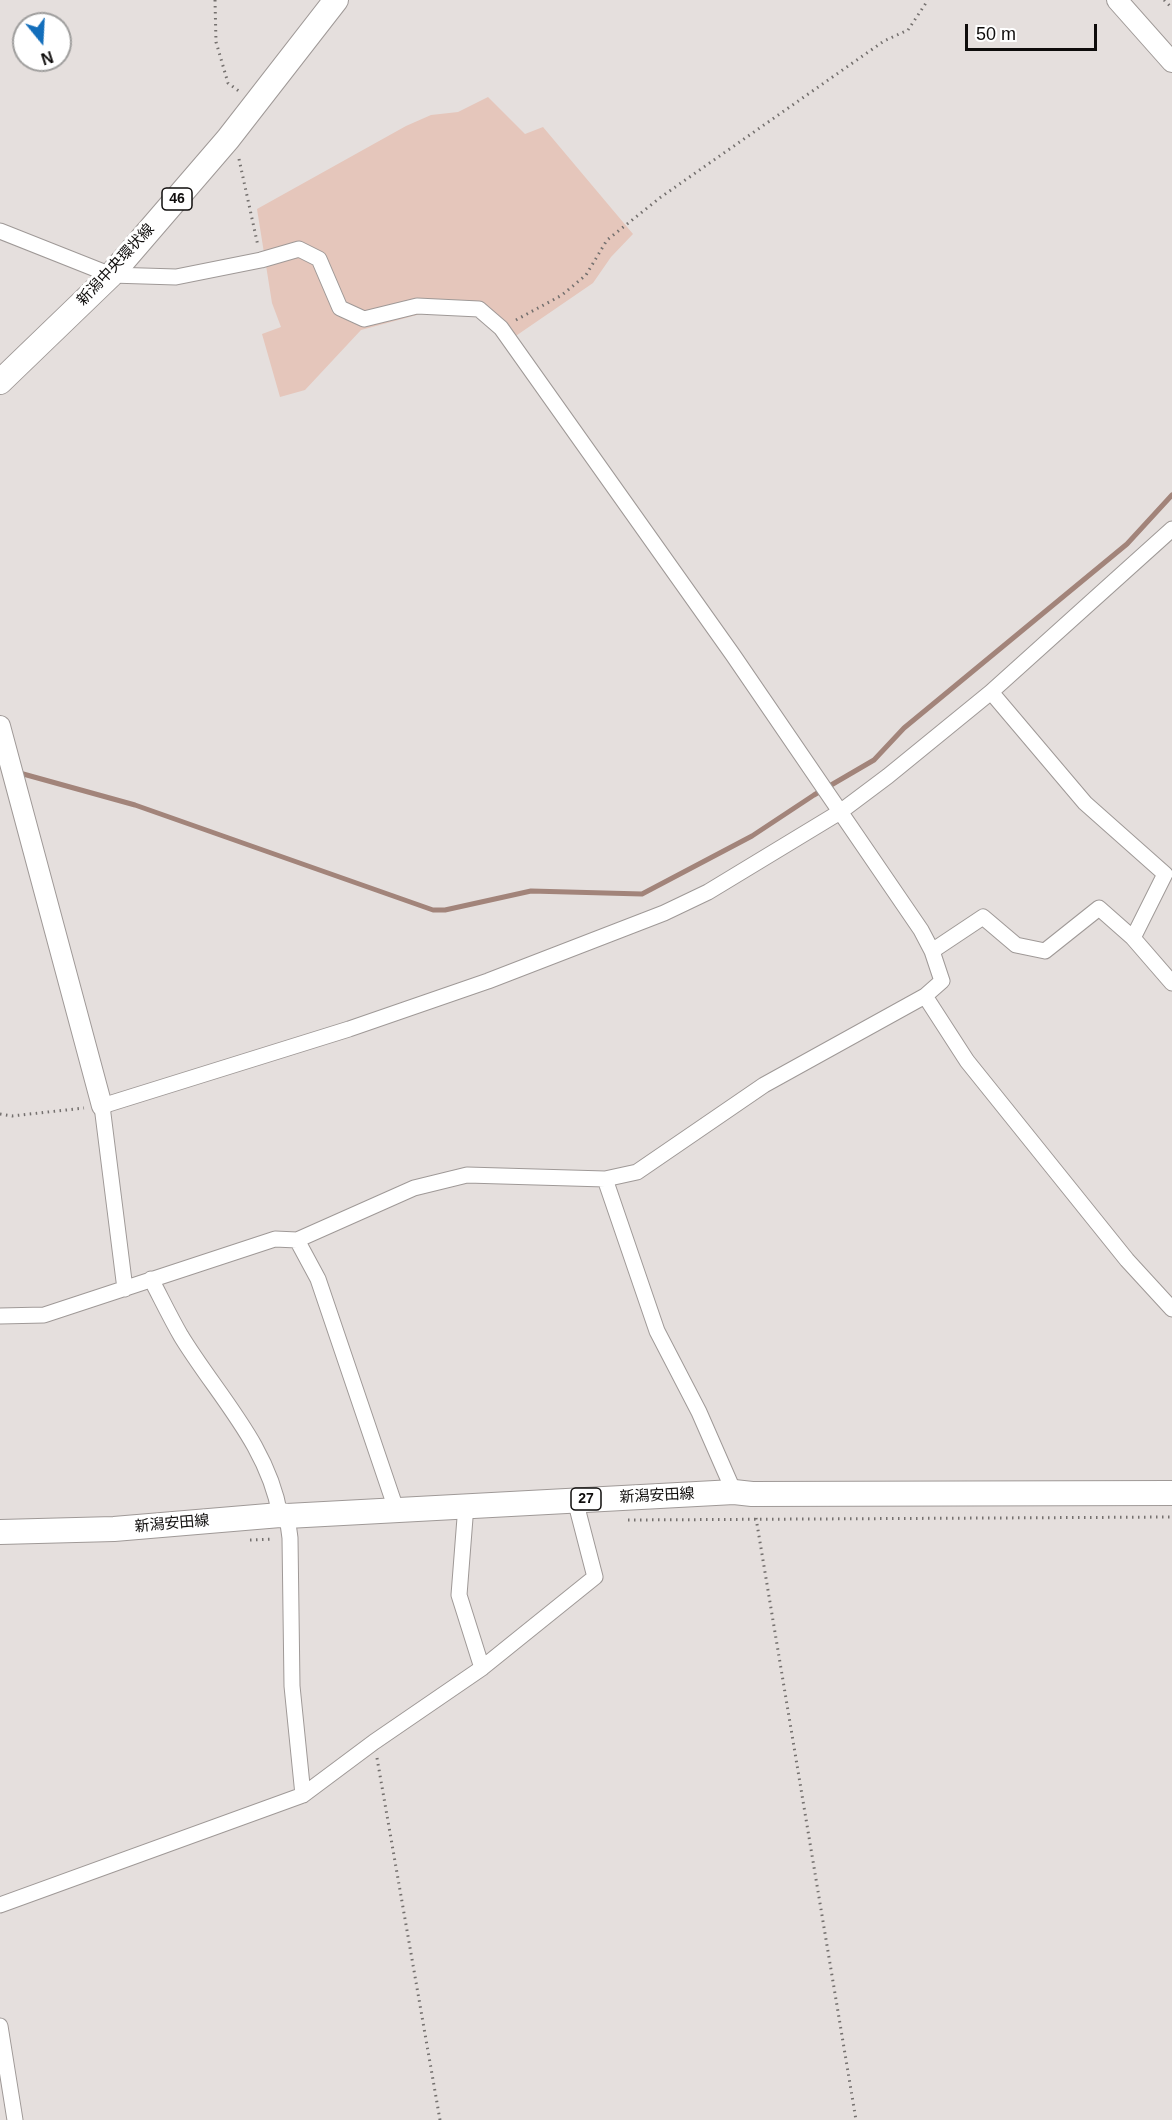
<!DOCTYPE html>
<meta charset="utf-8">
<style>
body{margin:0}
#map{position:relative;width:1172px;height:2120px;overflow:hidden;background:#e5dfdd;font-family:Arial,sans-serif}
canvas{display:block}
.north{position:absolute;left:12px;top:12px;width:60px;height:60px;box-sizing:border-box;background:#fff;border:2px solid #9f9e9d;border-radius:50%;rotate:162deg;font-size:16px;font-weight:700;line-height:24px;text-align:center;color:#0e0c0b}
.north::after{content:'';display:block;margin:auto;width:21px;height:27px;background:#136ebb;clip-path:polygon(50% 0,100% 100%,50% 72%,0 100%)}
.scale{position:absolute;left:965px;top:24px;width:132px;height:27px;box-sizing:border-box;border:3px solid #0e0c0b;border-top:0;padding-left:8px;font-size:18px;line-height:21px;white-space:nowrap;color:#0e0c0b;-webkit-text-stroke:4px #fff;paint-order:stroke}
</style>
<div id="map">
<canvas width="1172" height="2120"></canvas>
<div class="north">N</div>
<div class="scale">50 m</div>
</div>
<script>
const ctx = document.querySelector('canvas').getContext('2d');
ctx.lineJoin = 'round';
function fill(path, color) {
  ctx.fillStyle = color;
  ctx.fill(path, 'evenodd');
}
function strokePath(path, color, width, dash) {
  ctx.strokeStyle = color;
  ctx.lineWidth = width;
  ctx.lineCap = dash ? 'butt' : 'round';
  ctx.setLineDash(dash || []);
  ctx.stroke(path);
}
function label(font, color, halo, rows, align = 'center') {
  ctx.font = font + ' Arial,"Noto Sans JP",sans-serif';
  ctx.lineWidth = 6;
  ctx.setLineDash([]);
  ctx.textBaseline = 'middle';
  ctx.strokeStyle = halo;
  ctx.fillStyle = color;
  for (const [text, x, y, turn = 0] of rows) {
    ctx.save();
    ctx.translate(x, y);
    ctx.rotate((+turn || 0) * Math.PI / 180);
    ctx.textAlign = isNaN(turn) ? turn : align;
    if (halo) ctx.strokeText(text, 0, 0);
    ctx.fillText(text, 0, 0);
    ctx.restore();
  }
}
fill(new Path2D(`
 M488 97 525 134 543 127 633 234 611 257 593 283 504 344 491 324 454 305 361 330 305 390 280 397 262 334 281 327 272 303 257 209 406 126 431 115 458 112Z`), '#e5c6bb');
strokePath(new Path2D(`
 M16 772 135 805 433 910H445L531 891 642 894 752 836 814 795 874 760 904 728 1127 544 1172 495`), '#a2847a', 5);
const minor = new Path2D(`
 M0 231 111 275 176 277 261 260 299 249 319 259 340 308 364 319 417 306 479 309 501 328 733 655 921 930 932 951 942 981 925 996 764 1085 637 1172 605 1179 467 1175 414 1188 297 1240 275 1239 44 1315 0 1316
 M991 692 1085 803 1165 874 1133 938 1172 983
 M932 951 983 917 1016 945 1045 951 1099 908 1133 938
 M925 996 967 1061 1127 1260 1172 1309
 M605 1179 657 1331 699 1412 734 1492
 M297 1240 318 1279 396 1509
 M151 1279C161 1298 170 1317 181 1336 217 1395 268 1445 280 1515
 M125 1289 102 1106 349 1029 488 981 664 913 708 892 840 812 888 776 991 692 1172 529
 M466 1505 459 1595 482 1668
 M287 1516 290 1538 292 1686 303 1795
 M0 1905 303 1795 374 1742 482 1668 595 1577 575 1500
 M0 2026 15 2120`);
const tertiary = new Path2D(`
 M1117 0 1172 62
 M0 726 102 1106`);
const primary = new Path2D(`
 M0 382 111 275 228 139 336 0
 M0 1532 114 1529 280 1515 287 1516 734 1492 752 1494 1172 1493`);
strokePath(minor, '#9f9997', 17);
strokePath(tertiary, '#9f9997', 22);
strokePath(primary, '#9f9997', 26);
strokePath(new Path2D(`
 M215 0 216 42 228 83 240 92
 M1164 0 1172 8
 M239 159 258 246
 M516 320 562 295 586 275 607 240 661 197 884 41 908 30 928 0
 M0 1114 12 1116 84 1108
 M756 1518 856 2120
 M628 1520 1172 1517
 M250 1540 274 1539
 M377 1758 440 2120`), '#74706e', 3, [1.5, 4.5]);
strokePath(minor, '#fff', 15);
strokePath(tertiary, '#fff', 20);
strokePath(primary, '#fff', 24);
for (const [x, y, w] of [
 [177,199,30],
 [586,1499,30]
]) {
  const box = new Path2D();
  box.roundRect(x - w / 2, y - 11, w, 22, 4.5);
  ctx.fillStyle = '#fff';
  ctx.fill(box);
  strokePath(box, '#0e0c0b', 1.5);
}
label('bold 14px', '#0e0c0b', null, [
 ["46",177,199],
 ["27",586,1499]
]);
label('15px', '#0e0c0b', '#fff', [
 ["新潟中央環状線",116,265,-47],
 ["新潟安田線",657,1496,-3],
 ["新潟安田線",172,1524,-5]
]);
</script>
